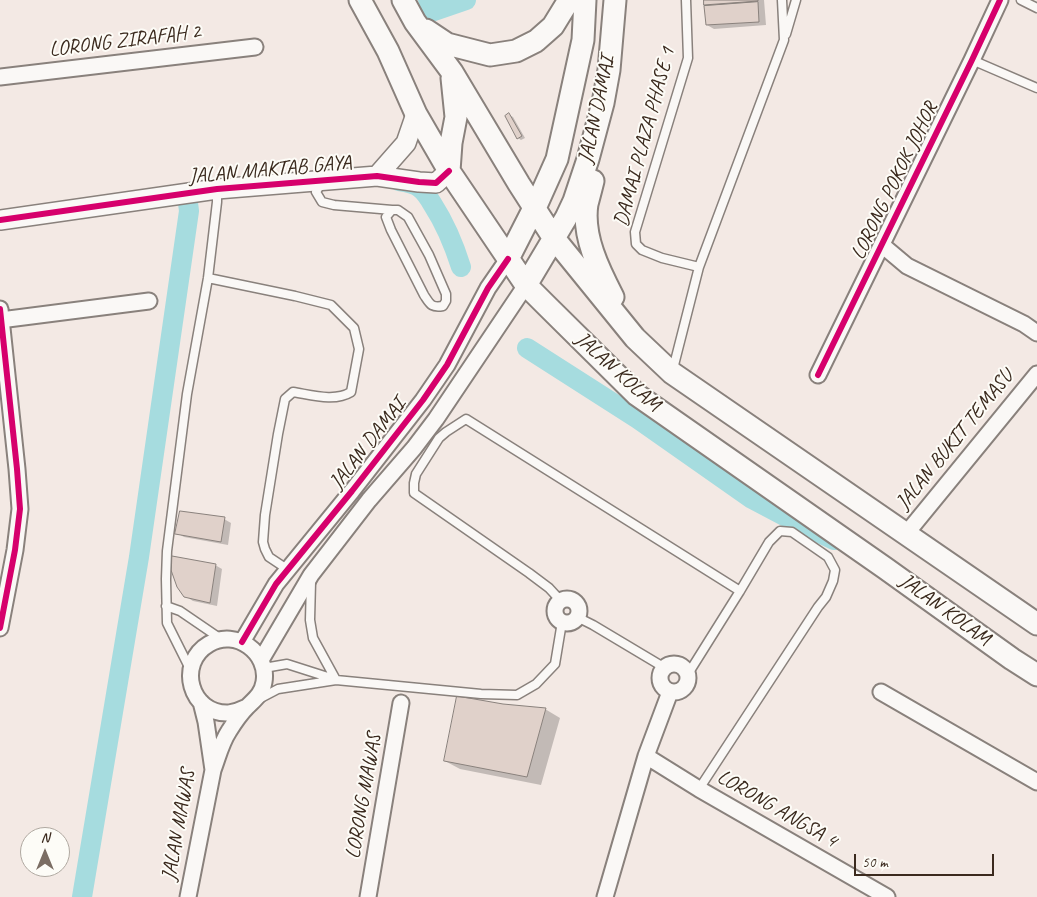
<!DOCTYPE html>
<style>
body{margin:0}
#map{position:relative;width:1037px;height:897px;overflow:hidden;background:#f3e9e4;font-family:Caveat,sans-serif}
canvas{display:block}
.north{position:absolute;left:20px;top:827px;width:50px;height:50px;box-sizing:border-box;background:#fdfcf7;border:1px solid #afa8a0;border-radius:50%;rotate:0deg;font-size:14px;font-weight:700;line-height:20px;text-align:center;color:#3b2a1e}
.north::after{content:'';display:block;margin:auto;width:18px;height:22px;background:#7b6d63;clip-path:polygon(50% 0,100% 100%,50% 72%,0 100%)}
.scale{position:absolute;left:854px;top:854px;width:140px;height:22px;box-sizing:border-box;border:2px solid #3b2a1e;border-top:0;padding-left:6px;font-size:15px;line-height:18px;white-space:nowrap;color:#3b2a1e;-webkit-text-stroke:4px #fdfcf7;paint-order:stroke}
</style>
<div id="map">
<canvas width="1037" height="897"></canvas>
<div class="north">N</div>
<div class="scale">50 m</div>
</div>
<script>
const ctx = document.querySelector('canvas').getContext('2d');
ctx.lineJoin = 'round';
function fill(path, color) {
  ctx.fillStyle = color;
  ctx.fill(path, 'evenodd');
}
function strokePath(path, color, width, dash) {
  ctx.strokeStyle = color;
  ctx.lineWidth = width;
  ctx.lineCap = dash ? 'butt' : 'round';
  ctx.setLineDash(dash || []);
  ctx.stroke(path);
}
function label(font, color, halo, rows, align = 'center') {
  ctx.font = font + ' Caveat,sans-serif';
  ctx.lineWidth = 4;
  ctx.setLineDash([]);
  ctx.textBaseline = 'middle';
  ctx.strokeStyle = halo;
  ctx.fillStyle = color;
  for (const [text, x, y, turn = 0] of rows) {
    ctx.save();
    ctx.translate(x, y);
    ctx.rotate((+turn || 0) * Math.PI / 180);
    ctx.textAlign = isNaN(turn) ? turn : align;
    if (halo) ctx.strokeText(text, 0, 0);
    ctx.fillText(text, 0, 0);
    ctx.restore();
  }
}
fill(new Path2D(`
 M705 0H764L766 25 714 29 707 25Z
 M509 115 513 117 525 138 521 140 518 138Z
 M224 519 231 523 228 545 184 537 177 533Z
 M215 565 222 569 217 606 193 601 185 596Z
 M503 705 545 709 560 718 541 785 460 769 445 761Z`), '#0003');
strokePath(new Path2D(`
 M428 0 434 11 466 0
 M399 181C406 182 416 184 421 189 426 193 430 200 433 205 446 225 454 245 461 267
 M527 348 638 419 752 499 788 518 834 540
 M82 897 139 557 189 211 188 203`), '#a6dcdf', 20);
const building = new Path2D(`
 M704 0H758V1L704 5Z
 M758 2 759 22 706 25 704 6Z
 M509 113 522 136 517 139 505 116Z
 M180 511 225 517 221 542 175 534Z
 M172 556 216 564 210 603 184 597 177 587 171 570Z
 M457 696 503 704 546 708 527 777 444 761Z`);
fill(building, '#e0d1ca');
strokePath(building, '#89817c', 1);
const service = new Path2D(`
 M686 0 688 58 635 232 636 244 642 250 662 258 699 267
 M1021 0 1037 8
 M786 34 796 0
 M972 60 1037 88
 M322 182 316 192 322 202 334 205 392 210
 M392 210H398L408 217 429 255 446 294V301L443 306C431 308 430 304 424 295L391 230 386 217Z
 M208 278 295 296 331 305 354 328 359 349 351 392C335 402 312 395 293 392L285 399 278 434 265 515 263 542 265 549 269 557 287 569
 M673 369 699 267 784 40 782 0
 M311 582 310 620 313 638 336 680
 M561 601 549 588 529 573 414 493V483L416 474 439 438 446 432 466 419 740 591
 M166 606 180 611 221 639
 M577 617 593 625 665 668
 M189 667 167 623 166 579 167 551 187 394 208 278 217 202V189
 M264 668 287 664 334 679
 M688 674 740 591 769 542 780 531 792 532 828 557 835 570 833 581 826 597 818 607 699 789
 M259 699 278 689 336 680 481 694 517 695 536 684 555 664 562 622`);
const minor = new Path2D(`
 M0 77 255 47
 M882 245 907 266 1024 324 1037 333
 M0 309 17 469 20 509 15 550 0 628
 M0 320 149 301
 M818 375 972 60 1000 0
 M906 534 1037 374
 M555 611a12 12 0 1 1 24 0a12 12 0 1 1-24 0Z
 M242 642 276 584 352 491 423 400 447 365 488 288 508 259
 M261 660 311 575 369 500 414 448 436 419 526 285
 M660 678a14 14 0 1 1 28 0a14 14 0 1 1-28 0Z
 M881 692 1037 782
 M646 756 699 789 887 897
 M213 770C218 757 221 743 229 731 234 723 240 714 247 707 255 699 262 694 264 682 269 653 236 628 209 644 176 663 190 715 229 713 235 712 241 710 247 707
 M188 897 213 770 206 722 201 702
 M368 897 401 703
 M605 897 646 756 670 692`);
const tertiary = new Path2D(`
 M377 176 406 143 416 114
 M0 220 217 189 377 176 419 182 436 183 449 171`);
const secondary = new Path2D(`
 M360 0 388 51 416 114 449 171 526 285 545 304 637 395 885 568 1012 659 1037 675
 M403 0 415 22 452 72 519 184 553 237 635 338 672 373 1037 624
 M426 30 447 44 490 55 516 51 536 41 553 26 569 0
 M449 171 451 143 456 117 452 78
 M593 181C591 189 589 197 587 204 582 236 599 270 613 297
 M508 259 534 208 536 206 557 159 583 40 585 0
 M526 285 566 218 574 201 588 159 603 103 609 70 615 0`);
strokePath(service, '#89817c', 11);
strokePath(minor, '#89817c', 19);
strokePath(tertiary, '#89817c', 22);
strokePath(secondary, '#89817c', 25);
strokePath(service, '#faf8f6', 8);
strokePath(minor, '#faf8f6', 15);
strokePath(tertiary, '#faf8f6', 19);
strokePath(secondary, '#faf8f6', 21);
strokePath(new Path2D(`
 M0 220 217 189 377 176 419 182 436 183 449 171
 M0 309 17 469 20 509 15 550 0 628
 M818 375 972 60 1000 0
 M242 642 276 584 352 491 423 400 447 365 488 288 508 259`), '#d6006c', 6);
label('21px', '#3b2a1e', '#fdfcf7', [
 ["LORONG ZIRAFAH 2",125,41,-7],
 ["JALAN DAMAI",597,110,-78],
 ["DAMAI PLAZA PHASE 1",645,137,-75],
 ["JALAN MAKTAB GAYA",270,170,-5],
 ["LORONG POKOK JOHOR",895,181,-64],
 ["JALAN KOLAM",618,372,42],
 ["JALAN BUKIT TEMASU",955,440,-51],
 ["JALAN DAMAI",368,444,-52],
 ["JALAN KOLAM",945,610,36],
 ["LORONG MAWAS",364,796,-80],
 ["LORONG ANGSA 4",777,809,30],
 ["JALAN MAWAS",179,825,-80]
]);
</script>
